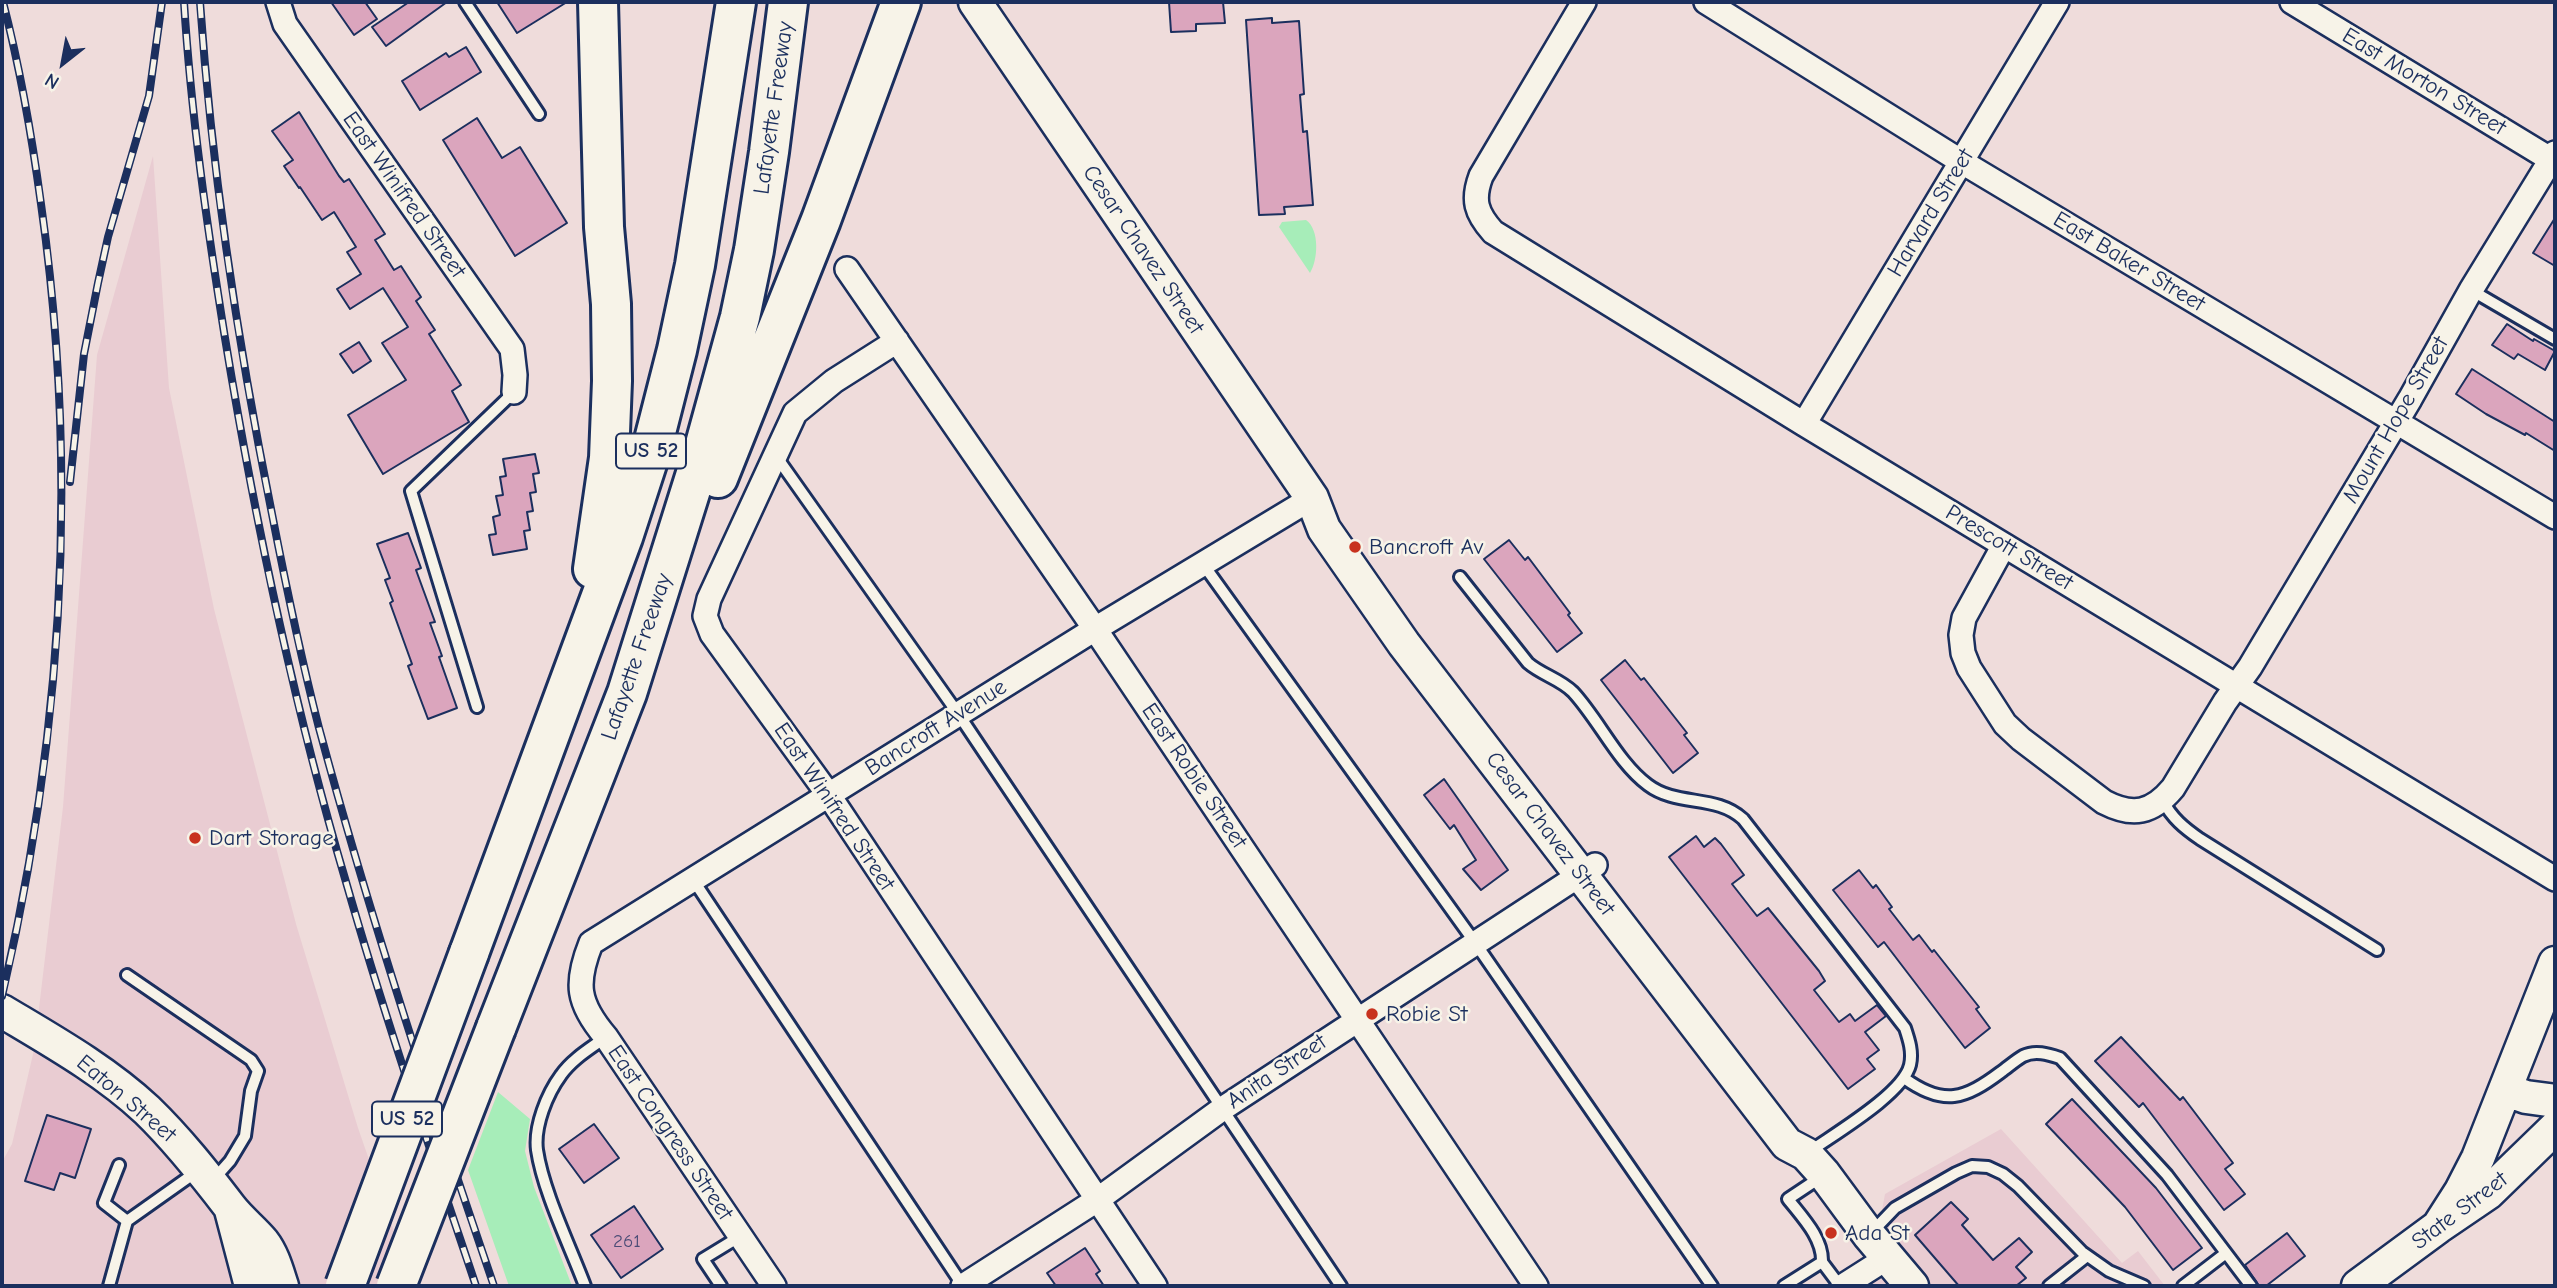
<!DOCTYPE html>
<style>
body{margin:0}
#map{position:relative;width:2557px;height:1288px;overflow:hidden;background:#efdcdb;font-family:"Comic Neue",sans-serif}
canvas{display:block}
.frame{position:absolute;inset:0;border:4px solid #1b2f5e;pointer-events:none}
.north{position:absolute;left:28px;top:28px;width:70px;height:70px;-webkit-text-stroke:5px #f7f3e8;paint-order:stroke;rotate:211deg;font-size:19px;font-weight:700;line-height:28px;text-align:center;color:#1b2f5e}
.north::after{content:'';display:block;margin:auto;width:24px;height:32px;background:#1b2f5e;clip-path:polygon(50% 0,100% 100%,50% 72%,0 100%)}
</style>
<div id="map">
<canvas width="2557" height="1288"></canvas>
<div class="frame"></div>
<div class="north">N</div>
</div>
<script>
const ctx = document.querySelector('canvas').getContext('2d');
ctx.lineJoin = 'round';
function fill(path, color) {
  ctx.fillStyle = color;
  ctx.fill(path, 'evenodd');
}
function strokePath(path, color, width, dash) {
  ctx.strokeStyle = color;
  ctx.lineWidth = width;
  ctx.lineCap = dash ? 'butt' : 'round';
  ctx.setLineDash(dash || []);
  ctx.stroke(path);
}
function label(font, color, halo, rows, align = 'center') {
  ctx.font = font + ' "Comic Neue",sans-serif';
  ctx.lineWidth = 5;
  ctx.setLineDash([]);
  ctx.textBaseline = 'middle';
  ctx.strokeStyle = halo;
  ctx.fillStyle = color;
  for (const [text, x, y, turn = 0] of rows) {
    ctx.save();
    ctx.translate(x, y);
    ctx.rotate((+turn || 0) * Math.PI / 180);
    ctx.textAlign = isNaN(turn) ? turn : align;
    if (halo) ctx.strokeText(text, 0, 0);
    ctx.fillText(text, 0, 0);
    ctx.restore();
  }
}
fill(new Path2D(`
 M153 156 169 388 214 609 296 924 358 1128 413 1286H2V1162L12 1144 34 1050 63 807 97 355Z
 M2001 1129 2122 1263 2138 1251 2165 1286H1868L1885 1194Z`), '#e9ccd2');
fill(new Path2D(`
 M1306 220C1320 230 1318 260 1310 273L1279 227 1282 222Z
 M498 1092 530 1119 525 1151 534 1187 572 1286H509L468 1170Z`), '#a7edb9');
const building = new Path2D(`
 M331 2H365L377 19 354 35Z
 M409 2H447L386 46 372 27Z
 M497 2H567L517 33Z
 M1169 2H1223L1225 23 1196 24V31L1171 32Z
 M1272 18V23L1299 21 1304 94 1300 95 1303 132 1307 131 1313 205 1284 207 1285 214 1259 215 1246 20Z
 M466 47 481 72 420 110 402 81 446 53 449 57Z
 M299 112 339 176 344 182 349 179 385 234 375 240 394 270 401 266 421 297 416 301 435 330 429 334 461 385 452 391 469 422 383 474 348 415 406 380 382 343 408 327 383 288 350 309 337 289 361 274 347 252 356 247 334 212 322 220 300 187 299 188 284 166 293 160 272 131Z
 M477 118 502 158 520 147 567 223 515 256 443 140Z
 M2555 218V266L2533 253Z
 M2507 324 2533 341 2534 339 2555 351 2545 370 2518 354 2514 359 2492 345Z
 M359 342 371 361 353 373 340 354Z
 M2472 369 2555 422V451L2526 433 2525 435 2486 414 2456 394Z
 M535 454 539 473 533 474 536 492 530 493 533 511 527 512 530 530 524 531 527 549 493 555 489 535 496 534 493 517 500 515 496 496 503 495 500 477 506 476 503 459Z
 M408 533 421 568 416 570 435 622 430 623 442 656 439 657 457 708 428 719 408 666 412 664 390 603 393 601 385 580 390 578 377 544Z
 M1509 540 1525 560 1528 557 1570 613 1568 615 1582 633 1557 652 1484 559Z
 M1625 660 1641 680 1644 678 1687 733 1684 735 1698 753 1673 773 1601 680Z
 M1444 779 1508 870 1481 890 1463 869 1476 860 1454 825 1450 829 1424 795Z
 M1696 836 1704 847 1715 838 1721 844 1744 875 1732 884 1757 916 1768 908 1819 971 1825 981 1814 990 1839 1022 1850 1014 1855 1021 1877 1005 1886 1016 1865 1032 1879 1050 1867 1059 1875 1069 1848 1089 1669 857Z
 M1859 870 1873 888 1876 885 1892 907 1889 909 1913 940 1919 935 1932 952 1934 950 1979 1007 1976 1009 1990 1028 1965 1048 1884 942 1878 947 1833 890Z
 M2121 1037 2180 1100 2183 1097 2233 1163 2225 1169 2245 1194 2224 1210 2143 1103 2139 1107 2095 1061Z
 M2072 1099 2156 1188 2202 1248 2173 1270 2125 1207 2046 1124Z
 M47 1115 91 1129 75 1178 60 1173 54 1190 25 1181Z
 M594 1124 619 1158 584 1183 559 1149Z
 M1951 1202 1968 1219 1962 1225 1993 1260 2019 1238 2032 1252 2016 1267 2026 1278 2016 1286H1959L1915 1235Z
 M634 1206 663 1249 621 1278 591 1235Z
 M2287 1233 2305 1256 2266 1286H2259L2245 1265Z
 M1085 1248 1100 1271 1096 1274 1104 1286H1056L1047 1273Z`);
fill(building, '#dba5bd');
strokePath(building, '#1b2f5e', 2);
const lane = new Path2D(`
 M465 2 539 114
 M2471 290 2555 339
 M776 456 959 715 1341 1286
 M1203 564 1476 944 1712 1286
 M1460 577 1528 663C1542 675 1560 679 1573 692 1599 720 1618 763 1648 785 1677 807 1716 794 1743 819L1905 1028C1909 1040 1913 1052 1910 1065 1903 1094 1834 1134 1809 1152
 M477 707 411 491 514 392
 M2163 801C2172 818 2184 828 2200 839L2377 950
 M692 878 963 1286
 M127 975 251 1060 258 1071 251 1091 245 1136 230 1161 214 1179
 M1904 1078C1944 1107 1965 1099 2001 1072 2008 1067 2016 1060 2023 1056 2035 1050 2048 1054 2060 1058L2167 1175 2251 1286
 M119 1165 104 1203 127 1221
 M1872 1232 1895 1208 1956 1173 1972 1166 1988 1167 2003 1174 2018 1186 2082 1252 2109 1271 2144 1286
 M1822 1262 1840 1286
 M109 1286 127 1221 199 1170
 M585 1286C570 1246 543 1191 537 1150 534 1126 547 1094 561 1075 572 1059 591 1048 606 1037
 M721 1286 703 1259 739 1237
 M1784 1286 1822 1262C1823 1238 1802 1217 1788 1199L1821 1177
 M2049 1286 2087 1256
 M2183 1286 2226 1253`);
const street = new Path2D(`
 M278 2 285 24 512 349 515 375 514 392
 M1584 2 1481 176C1472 200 1476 213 1493 232L1804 424 2555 879
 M1706 2 1962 162 2555 517
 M2292 2 2555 162
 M847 269 1095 629 1536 1286
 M897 341 834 381 795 413 709 599 705 616 712 634 828 794 1155 1286
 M1804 424 2057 2
 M2004 545 1964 618 1961 635 1963 653 1969 668 2005 724 2021 739 2104 802C2133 817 2152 813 2173 788L2225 702 2250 667 2410 399 2471 290 2555 153
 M774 1286 606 1037C577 1003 575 983 591 943L1095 629 1312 498
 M963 1286 1097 1200 1222 1109 1595 865
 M1843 1286 1887 1258`);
const secondary = new Path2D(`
 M975 2 1312 498 1324 529 1404 644 1787 1144 1806 1154 1824 1174 1869 1235 1912 1286
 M2 1011C52 1041 104 1070 147 1110 178 1140 204 1173 230 1207 240 1220 253 1230 263 1242 273 1255 277 1271 282 1286
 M2506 1090 2526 1097 2555 1101
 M231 1210 251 1286
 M2438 1227 2461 1191 2478 1158 2555 963
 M2358 1286 2438 1227 2488 1193 2555 1128`);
const highway = new Path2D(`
 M718 478 821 220 901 2
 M593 569 609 458 612 381 611 304 604 227 598 2
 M469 953 623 537 652 448 677 350 695 265 736 2
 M496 1028 627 693 704 448 740 317 754 250 769 152 788 2`);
strokePath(lane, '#1b2f5e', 16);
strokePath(street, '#1b2f5e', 28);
strokePath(secondary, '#1b2f5e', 37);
strokePath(highway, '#1b2f5e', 44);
strokePath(lane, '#f7f3e8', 10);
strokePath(street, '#f7f3e8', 23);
strokePath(secondary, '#f7f3e8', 32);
strokePath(highway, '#f7f3e8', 38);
const rail = new Path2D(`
 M184 2C191 114 207 226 225 338 255 521 293 703 346 882 385 1018 431 1152 476 1286
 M200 2C212 174 238 345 272 514 286 586 301 658 319 728 370 917 431 1102 494 1286
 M70 482 84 354 98 283 108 237 149 96 162 2
 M2 996C63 734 79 471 41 204 32 137 20 68 3 2`);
strokePath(rail, '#1b2f5e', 8);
strokePath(rail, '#f7f3e8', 5, [16]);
const highwayBridge = new Path2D(`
 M345 1286 469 953
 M396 1286 496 1028`);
strokePath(highwayBridge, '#1b2f5e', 44, []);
strokePath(highwayBridge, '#f7f3e8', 38);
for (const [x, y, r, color] of [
 [1355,547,7,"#c8321e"],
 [195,838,7,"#c8321e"],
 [1372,1014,7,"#c8321e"],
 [1831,1233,7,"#c8321e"]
]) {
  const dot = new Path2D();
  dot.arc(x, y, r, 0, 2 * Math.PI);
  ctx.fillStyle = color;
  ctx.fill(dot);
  strokePath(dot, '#f7f3e8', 2.5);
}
label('19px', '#4b4c76', null, [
 ["261",627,1242]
]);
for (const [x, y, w] of [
 [651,451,70],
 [407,1119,70]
]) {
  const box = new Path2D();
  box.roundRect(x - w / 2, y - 17.5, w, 35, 5);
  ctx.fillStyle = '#f7f3e8';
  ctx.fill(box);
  strokePath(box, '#1b2f5e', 2);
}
label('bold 21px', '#1b2f5e', null, [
 ["US 52",651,451],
 ["US 52",407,1119]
]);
label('23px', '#1b2f5e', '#f7f3e8', [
 ["East Morton Street",2424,82,31],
 ["Lafayette Freeway",774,108,-82],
 ["East Winifred Street",404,195,55],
 ["Harvard Street",1931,213,-59],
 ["Cesar Chavez Street",1143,250,56],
 ["East Baker Street",2129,262,31],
 ["Mount Hope Street",2396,420,-60],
 ["Prescott Street",2009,548,31],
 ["Lafayette Freeway",637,657,-71],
 ["Bancroft Avenue",936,728,-32],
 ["East Robie Street",1194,776,56],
 ["East Winifred Street",834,807,56],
 ["Cesar Chavez Street",1550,834,53],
 ["Anita Street",1277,1072,-34],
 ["Eaton Street",126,1099,40],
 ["East Congress Street",670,1133,56],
 ["State Street",2460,1211,-37]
]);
label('23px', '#1b2f5e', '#f7f3e8', [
 ["Bancroft Av",1369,547],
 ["Dart Storage",209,838],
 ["Robie St",1386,1014],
 ["Ada St",1845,1233]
], 'left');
</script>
